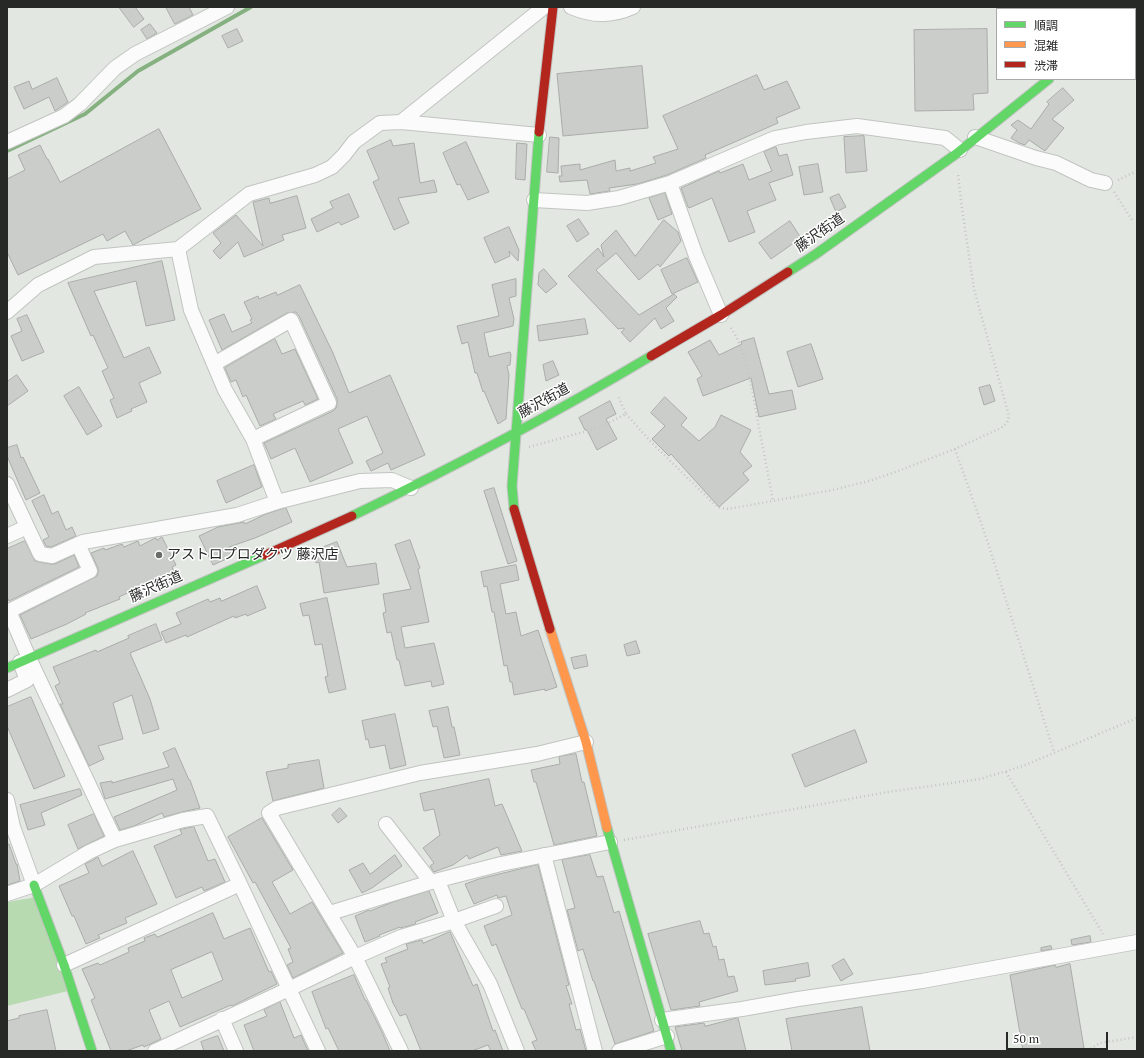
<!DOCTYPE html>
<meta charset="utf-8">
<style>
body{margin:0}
#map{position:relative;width:1144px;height:1058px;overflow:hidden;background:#e3e7e2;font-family:"PT Serif","Noto Sans JP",serif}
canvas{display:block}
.frame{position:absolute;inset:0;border:8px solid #272927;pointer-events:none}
.legend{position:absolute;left:996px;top:8px;width:140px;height:72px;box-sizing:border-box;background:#fff;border:1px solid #a9a9a9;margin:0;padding:5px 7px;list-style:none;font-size:12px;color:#272927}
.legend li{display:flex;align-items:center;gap:8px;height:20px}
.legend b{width:20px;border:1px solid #a9a9a9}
.scale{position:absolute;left:1006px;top:1032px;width:102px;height:18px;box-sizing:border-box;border:2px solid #272927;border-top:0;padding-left:5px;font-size:12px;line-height:14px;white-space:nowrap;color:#272927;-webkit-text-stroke:3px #fff;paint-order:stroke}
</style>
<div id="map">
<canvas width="1144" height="1058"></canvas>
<div class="frame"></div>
<ul class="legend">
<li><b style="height:5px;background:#63d668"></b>順調</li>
<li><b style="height:5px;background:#ff974d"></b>混雑</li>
<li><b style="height:5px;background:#b3261e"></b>渋滞</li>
</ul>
<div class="scale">50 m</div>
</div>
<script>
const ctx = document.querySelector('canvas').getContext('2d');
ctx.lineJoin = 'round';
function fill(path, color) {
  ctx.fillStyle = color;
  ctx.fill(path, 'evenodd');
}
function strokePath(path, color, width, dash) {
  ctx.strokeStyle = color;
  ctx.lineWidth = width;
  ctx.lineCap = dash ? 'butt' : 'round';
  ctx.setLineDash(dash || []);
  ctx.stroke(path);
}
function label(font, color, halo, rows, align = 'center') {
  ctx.font = font + ' "PT Serif","Noto Sans JP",serif';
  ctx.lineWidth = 3;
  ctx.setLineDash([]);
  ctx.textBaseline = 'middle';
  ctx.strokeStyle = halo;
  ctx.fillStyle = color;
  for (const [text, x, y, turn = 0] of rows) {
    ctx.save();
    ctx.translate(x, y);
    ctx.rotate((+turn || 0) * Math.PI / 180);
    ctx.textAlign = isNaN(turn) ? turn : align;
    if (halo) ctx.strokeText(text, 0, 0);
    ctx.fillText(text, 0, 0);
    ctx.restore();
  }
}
fill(new Path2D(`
 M37 897 68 991 7 1006V902Z`), '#b7dab1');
strokePath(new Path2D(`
 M7 151 85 114 138 71 251 7`), '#85b07f', 4);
const building = new Path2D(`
 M119 7H135L144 19 134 27Z
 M166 7H189L193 15 175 24Z
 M150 24 157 33 147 39 141 30Z
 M237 29 243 41 228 48 222 36Z
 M987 29 988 93 973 94 974 110 915 111 914 30Z
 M642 66 648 128 563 136 557 74Z
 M757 75 764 90 787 81 800 108 776 118 778 123 705 155 706 158 667 175 637 184 609 188 610 191 590 194 587 180 560 182 559 176H562L561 166 580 164V170L615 160 616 171 630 168V171L656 163 653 157 678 149 663 116Z
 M57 78 68 102 55 111 49 97 24 109 14 87 29 81 32 89Z
 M1063 88 1074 100 1052 119 1064 128 1045 151 1029 140 1025 145 1019 143 1011 138 1017 130 1011 125 1018 120 1031 129 1049 104 1047 102Z
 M159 129 201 209 133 245 125 231 107 241 103 234 18 275 7 252V179L25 170 18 155 40 145 47 159H48L60 182Z
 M864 136 867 171 846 173 844 137Z
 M550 137 559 138 558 173 547 172Z
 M391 140 393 146 414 143 420 183 434 180 437 192 398 198 409 223 394 230 373 182 379 179 367 151Z
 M466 142 489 192 468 200 460 184 457 185 443 153Z
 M517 143 527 144 525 180 516 179Z
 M776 147 779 156 787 154 793 175 769 183 776 200 747 211 755 232 729 242 712 198 689 208 688 207 681 188 719 171 720 173 743 164 749 180 772 171 764 152Z
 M818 164 823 192 804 195 799 167Z
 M665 193 672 214 658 220 649 198Z
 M349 194 359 217 341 225 339 222 317 232 311 219 333 208 330 202Z
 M839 194 846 207 836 212 830 198Z
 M297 196 306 228 282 235 284 240 244 257 238 242 220 259 213 251 221 243 213 233 236 215 263 246 253 202 269 198 270 203Z
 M579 219 589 234 577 242 567 226Z
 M664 220 678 232 681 241 660 267 658 264 639 280 616 253 596 270 639 315 674 294 677 297 666 308 674 321 661 329 655 318 630 342 621 332 624 330V328L618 329 568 276 598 248 604 257 601 245 616 230 635 256Z
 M790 221 801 238 771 259 759 243Z
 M509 227 519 250 518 261 509 251 510 256 495 263 484 238Z
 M687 258 698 282 672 294 661 270Z
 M162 261 175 320 146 326 136 281 94 291 124 358 149 347 161 373 139 383 147 402 131 409 132 411 117 418 110 400 114 398 102 371 108 368 93 335 91 336 68 283Z
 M544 269 557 284 546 293 538 285 539 273Z
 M516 279V296L509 298 514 319 513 326 484 333 489 357 510 352 511 355 510 365 507 366 509 375 506 419 498 424 484 391 483 392 477 373H475L468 342 462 344 457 326 499 316 492 285Z
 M300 285 333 353 349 393 390 375 425 455 391 470 388 463 371 471 366 461 383 453 367 416 338 429 353 463 310 482 295 448 271 459 264 443 333 411 336 408 337 404V399L299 316 296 312 287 313 222 350 209 320 224 314 232 332 252 323 250 320 252 319 244 302 258 296 259 299 276 292 277 295Z
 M27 315 44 352 22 361 11 336 22 331 17 319Z
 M585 319 588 334 539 341 537 326Z
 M754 338 769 394 792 390 796 409 759 417 751 378 703 396 697 379 702 376 688 352 710 340 719 355 742 344 741 342Z
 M275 339 282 354 295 349 318 399 305 405 303 401 273 414 276 419 260 426 246 395 243 397 236 380 231 382 225 368Z
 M811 344 823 379 798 387 787 352Z
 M553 361 559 375 546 381 543 365Z
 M17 375 28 391 7 406V382Z
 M990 385 995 401 984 405 979 388Z
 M79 387 102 426 87 435 64 396Z
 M665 397 687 418 681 425 699 441 715 427 721 415 751 430 740 452 752 466 743 473 749 480 719 507 671 454 669 456 652 439 665 426 651 413Z
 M610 401 616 414 606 419 617 439 597 450 587 430H585L579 418Z
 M17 445 21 458 23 457 40 493 26 500 7 456V448Z
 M254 465 262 487 226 503 217 481Z
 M494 488 517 561 508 564 484 491Z
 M44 495 52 514 58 511 66 530 72 527 76 536 51 547 46 546 43 540 49 537 32 501Z
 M286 508 292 522 255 538 229 547 233 556 213 565 199 536 218 527 244 522 245 524 266 514Z
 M162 537 176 565 172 567 177 578 166 584 165 581 160 583 157 579 119 597 120 599 85 613 86 614 67 624 31 639 20 615 97 576 98 572V568L91 553 104 548 105 550 122 544 124 547 138 541 140 546 155 538H156L157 540Z
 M410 540 420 568 418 569 429 622 401 627 405 648 434 643 444 684 432 687 431 681 405 686 399 660H397L391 632 387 633 383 613 386 612 383 594 411 589 395 545Z
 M25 541 35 561 51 564H55L74 555 79 567 9 601 7 597V549Z
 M337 542 347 567 376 563 379 584 324 593 319 562 316 563 311 552Z
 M516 565 519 580 500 584 506 614 516 612 521 636 538 630 557 687 545 691V689L514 695 512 682H510L507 665 504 666 494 612H492L487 586 484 587 481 572Z
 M257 586 266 608 247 616 246 614 235 618 234 616 187 637 186 635 166 643 161 632 181 624 176 613 208 599 210 602 220 598 221 601Z
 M327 598 346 689 329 693 325 677 328 676 322 644 315 645 309 615 303 616 300 604Z
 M156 624 162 640 130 653 150 699 159 729 143 734 132 695 113 703 123 739 98 746 104 759 89 766 60 704H63L55 686 60 683 53 667 96 650 97 652 129 638 128 636Z
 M636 641 640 653 627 656 624 645Z
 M586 655 588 666 574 669 571 658Z
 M31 697 65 776 34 789 7 726V707Z
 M448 707 452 727H454L460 755 444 758 437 726 433 727 429 711Z
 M395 714 406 765 390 769 385 745 370 748 368 739 366 740 362 721Z
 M855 730 867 762 805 787 792 755Z
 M175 748 189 780H190L200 808 182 812 164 817 162 813 134 826 120 830 114 817 177 790 173 779 105 799 100 783 112 781V783L169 767 163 753Z
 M576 754 582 782H584L597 836 554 845 536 782H534L531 770 560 764 559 757Z
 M319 760 324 788 273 801 266 772 288 768V765Z
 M489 779 495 806 502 804 522 851 501 855 498 847 469 859 467 855 453 865 434 872 430 866 434 863 423 848 440 835 434 809 424 811 420 794Z
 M80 789 82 795 41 813 45 825 28 830 20 805Z
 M340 808 347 816 338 823 332 815Z
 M94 814 104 836 78 849 68 825Z
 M262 818 293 870 272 882 290 914 312 902 343 953 293 978 287 965 293 962 288 949 291 948 255 882 253 883 228 837Z
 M194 827 208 861 215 859 225 882 204 891 202 887 176 898 154 846 182 834 180 830Z
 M7 844H9L16 864H17L20 881 7 885Z
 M133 851 157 904 125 918 127 923 98 935 100 938 86 944 74 916H72L59 886 89 873 85 864 93 860 98 857 102 866Z
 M395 855 402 866 372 888 362 893 349 870 363 863 370 874Z
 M590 855 597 877 603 876 614 913 619 911 654 1031 615 1044 594 981H593L583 949 578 951 567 910 575 908 562 860Z
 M538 865 569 985 566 986 572 1004H569L576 1030 580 1029 586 1051H536L532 1042 537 1040 524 1009H522L496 944 492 946 484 926 512 915 506 896 498 898 497 895 474 904 465 884 479 879Z
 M429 891 438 913 415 922 416 924 400 928V927L379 935 380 936 365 942 355 916 369 910 370 911 393 902Z
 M213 913 224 939 250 928 269 972 271 971 277 984 232 1006 231 1005 180 1027 169 1001 149 1010 161 1039 144 1047 143 1045 126 1051H111L91 1000 95 998 82 969 98 963 100 965 129 952 128 948 145 941 144 938 155 934 157 937ZM212 952 223 980 182 998 171 970Z
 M700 921 704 934 709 933 713 947 716 946 719 960 724 959 728 977 734 976 738 991 699 1002 700 1006 671 1010 648 934Z
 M450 932 473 986 477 984 493 1031 495 1030 503 1051H491L488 1045 472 1051H421L406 1014 400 1016 393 1003 388 988 390 987 381 964 387 962 385 958 408 949 406 944 422 940 423 943Z
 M1090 936 1091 942 1072 945 1071 940Z
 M1051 946 1052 949 1041 951V948Z
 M844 959 853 974 841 981 832 966Z
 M808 963 810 976 795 979 796 981 765 985 763 971Z
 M1070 964 1084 1048 1066 1051H1023L1010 975 1055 965 1056 967Z
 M354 975 365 1000H366L382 1032 390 1051H339L328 1028 326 1029 312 992Z
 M280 1002 294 1038 301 1035 308 1051H254L244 1025 267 1016 264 1010Z
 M862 1007 870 1051H792L786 1019Z
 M47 1010 56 1051H7V1021L19 1018V1016Z
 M738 1018 746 1051H682L675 1027 704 1023 705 1026Z
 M218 1036 224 1051H204L201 1042Z`);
fill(building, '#cacdca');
strokePath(building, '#a9aca8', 1);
const street = new Path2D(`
 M571 7C592 16 611 17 633 7
 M401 122 544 7
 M975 137 1036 158 1056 163 1091 180 1105 183
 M7 142 64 116 80 104 115 68 135 54 227 7
 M670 183 696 256 721 315
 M534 200 587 203 619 198 670 183 775 138 806 132 857 126 945 138 960 150
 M178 249 191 310 225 390 253 439 277 502
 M7 312 38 285 94 257 178 249 249 194 315 175 332 167 344 155 354 142 380 123 401 122 539 135
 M214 364 291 320 329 403 253 439
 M7 484 40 554 52 556 83 542 237 515 277 502 360 481 392 480 411 488
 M7 536 27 527
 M78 544 90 571 9 611 29 658 115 840
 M7 690 27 680 20 662
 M7 800 13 827 34 885
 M386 824 431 882
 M544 855 595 1051
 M438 881 454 921 490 984 517 1051
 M7 894 34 885 89 852 115 840 183 820 207 816 240 884 318 1051
 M330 913 431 882 501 864 610 842
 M64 965 240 884
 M222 1019 236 1051
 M662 1020 742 1009 798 999 922 981 1137 942
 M155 1051 289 989 355 957 401 937 454 921 496 906
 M401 1051 355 957 269 813 277 808 420 773 537 754 586 742
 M619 1051 667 1036`);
const fast = new Path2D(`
 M788 272 816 254 956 154 1049 79
 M514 509 512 486 539 132
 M352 516C454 467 554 414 651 356
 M7 668 265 555
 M607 828 671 1051
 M34 885 64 965 92 1051`);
const slow = new Path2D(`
 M1135 11 1137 10
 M550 629 586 742 607 828`);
const jam = new Path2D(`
 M539 132 553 7
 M651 356 721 315 788 272
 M514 509 550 629
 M265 555 352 516`);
strokePath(street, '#c1c4c1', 16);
strokePath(fast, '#c1c4c1', 11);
strokePath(slow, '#c1c4c1', 11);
strokePath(jam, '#c1c4c1', 11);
strokePath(new Path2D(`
 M1118 180 1137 171
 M1114 192 1132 220
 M731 328C746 350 752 390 757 416 762 445 768 473 773 501
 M626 414 652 443 711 501 720 508 728 509 833 490 869 481 898 471 955 449 1001 428 1007 423 1009 416 974 289 961 202 958 173
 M529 447 598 428 626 414 618 396
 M955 449 987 540 1054 752
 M1006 772 1103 934
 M624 840 888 792 980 779 1023 766 1137 718
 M1087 1051 1100 1043 1137 1037`), '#c4c5c4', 2.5, [1, 3]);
strokePath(street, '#fbfbfb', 14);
strokePath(fast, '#63d668', 9);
strokePath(slow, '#ff974d', 9);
strokePath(jam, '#b3261e', 9);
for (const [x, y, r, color] of [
 [159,555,4,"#696c68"]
]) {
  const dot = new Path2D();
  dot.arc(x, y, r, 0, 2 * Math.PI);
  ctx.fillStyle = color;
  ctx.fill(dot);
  strokePath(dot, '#fff', 1.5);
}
label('14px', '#272927', '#fff', [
 ["藤沢街道",820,233,-35],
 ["藤沢街道",544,401,-29],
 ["藤沢街道",156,587,-24]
]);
label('14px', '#272927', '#fff', [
 ["アストロプロダクツ 藤沢店",167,555]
], 'left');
</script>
